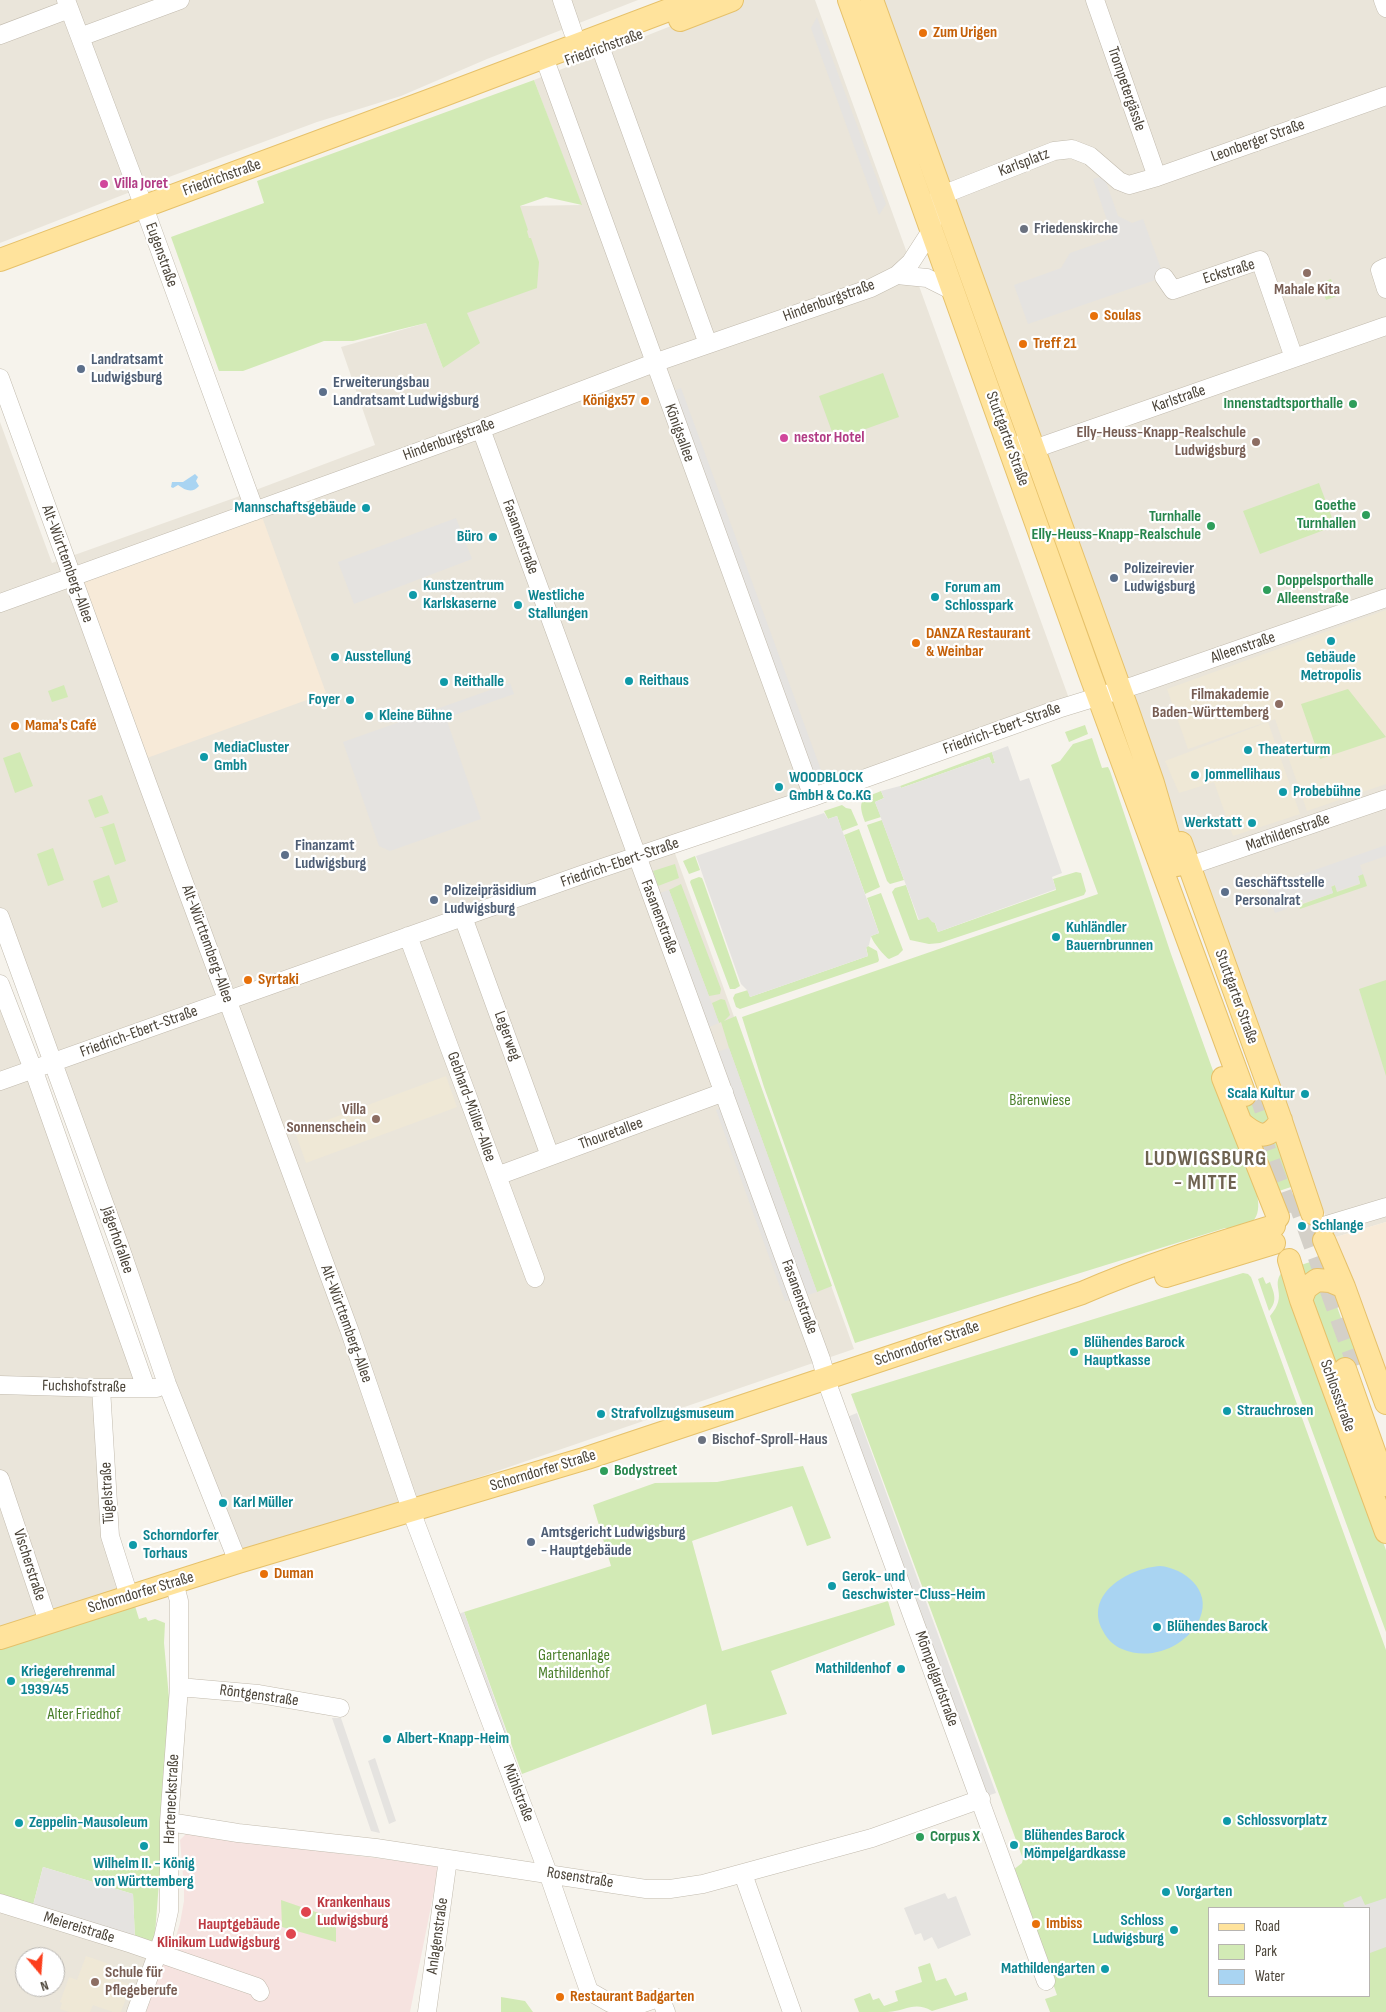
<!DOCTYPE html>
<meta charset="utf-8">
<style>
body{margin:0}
#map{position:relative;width:1386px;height:2012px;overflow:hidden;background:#f6f3ec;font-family:"Sofia Sans Condensed",sans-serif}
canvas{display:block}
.legend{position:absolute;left:1208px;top:1907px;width:162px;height:90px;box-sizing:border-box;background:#fff;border:1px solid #b7b4b0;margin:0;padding:6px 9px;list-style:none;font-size:15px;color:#4b4439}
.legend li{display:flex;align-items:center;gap:10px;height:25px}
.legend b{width:25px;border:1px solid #b7b4b0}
.north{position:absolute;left:15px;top:1947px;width:50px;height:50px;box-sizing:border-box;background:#fff;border:1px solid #b7b4b0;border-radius:50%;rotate:162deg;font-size:14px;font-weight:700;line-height:20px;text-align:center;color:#4b4439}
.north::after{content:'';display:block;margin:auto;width:18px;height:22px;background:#fc3f1d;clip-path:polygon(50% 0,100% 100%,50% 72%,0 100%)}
</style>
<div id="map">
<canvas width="1386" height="2012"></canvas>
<ul class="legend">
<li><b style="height:6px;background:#ffe39c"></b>Road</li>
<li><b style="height:14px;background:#d2eab5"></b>Park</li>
<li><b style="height:14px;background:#a9d4f2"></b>Water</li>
</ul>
<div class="north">N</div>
</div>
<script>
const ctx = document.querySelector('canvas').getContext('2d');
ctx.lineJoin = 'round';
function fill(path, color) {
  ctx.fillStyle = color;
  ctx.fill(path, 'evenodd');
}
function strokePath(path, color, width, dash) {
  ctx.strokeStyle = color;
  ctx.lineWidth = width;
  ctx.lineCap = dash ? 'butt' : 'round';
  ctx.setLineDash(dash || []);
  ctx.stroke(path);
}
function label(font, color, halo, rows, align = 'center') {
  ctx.font = font + ' "Sofia Sans Condensed",sans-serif';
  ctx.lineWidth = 4.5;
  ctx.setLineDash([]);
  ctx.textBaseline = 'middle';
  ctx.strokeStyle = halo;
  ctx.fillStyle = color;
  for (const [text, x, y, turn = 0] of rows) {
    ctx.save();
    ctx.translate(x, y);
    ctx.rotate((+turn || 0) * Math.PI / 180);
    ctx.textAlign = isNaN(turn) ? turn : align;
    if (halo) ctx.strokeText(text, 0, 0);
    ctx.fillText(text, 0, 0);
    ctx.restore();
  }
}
fill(new Path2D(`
 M0 0H638L487 59 401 96 317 122 161 180 0 243Z
 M737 0H815L1071 704 672 845 854 1349 240 1559 0 907V422L52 563 237 497 375 445 341 347 426 323 443 368 466 313 520 206 581 205 534 80Z
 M880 0H1386V1222L1336 1237 1318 1200 1188 854 996 310Z
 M0 984 146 1388H102L110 1536 129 1596 0 1637Z
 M0 1903 157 1953 136 2012H0ZM25 1957H55V1987H25Z`), '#eae5da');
fill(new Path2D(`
 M261 514 326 693 147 758 82 579Z
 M1386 1222V1377L1336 1237Z`), '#f7ead8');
fill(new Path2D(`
 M1386 610V784L1307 811 1275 719 1188 749 1167 689Z
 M1268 722 1300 814 1233 836 1214 782 1179 793 1165 761Z
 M446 1076 457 1107 306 1163 295 1132Z
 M86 1956 112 1965 108 1977 131 1985 121 2012H113L93 2005 90 2012H69L60 2009 62 2003 60 2002 69 1977 77 1980Z`), '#efe8d6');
fill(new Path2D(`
 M186 1834 439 1866 410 2012H146L163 1964 175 1940 180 1923 184 1901V1887L180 1840Z`), '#f6e3e0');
fill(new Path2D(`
 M534 80 582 205 546 197 520 206 528 230 527 231 529 238H531L539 262 537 288 467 313 480 343 443 368 426 323 353 341H324L243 371H219L171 237 264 203 257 181Z
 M1331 279 1337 296 1326 300 1320 283Z
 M883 373 899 417 835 440 819 396Z
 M1319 483 1335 526 1260 554 1243 511Z
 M64 685 68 697 52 702 48 691Z
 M1348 689 1386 737 1320 759 1301 704Z
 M1085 725 1088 734 1069 742 1065 732Z
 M1092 738 1102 768 1108 767 1110 771 1171 954 1256 1190C1263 1217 1254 1230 1225 1228L855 1343 764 1087 742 1017 1098 894 1051 765 1060 761 1073 744Z
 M20 752 33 786 15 793 3 758Z
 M992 752 995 763 992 764 989 757 901 788 900 786Z
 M881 791 884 798 875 802 881 817 865 822C857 800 861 799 881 791Z
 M102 795 109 813 95 818 88 800Z
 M842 805 846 808 851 809 858 825 842 831 837 816 828 819 824 811Z
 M882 820 904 880 890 884 887 881 867 825Z
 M114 823 126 861 115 865 102 828H99Z
 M859 829 880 887 865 894 844 835Z
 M53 848 64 880 48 886 37 854Z
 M695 856 700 870 689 874 683 861Z
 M675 864 679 878 658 886 653 871Z
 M1076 872 1081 873 1086 891 1084 895 940 943 929 944 910 940 892 892 895 888 906 885 918 920 928 916 935 923 938 932 1056 890 1053 879Z
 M1363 874 1367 886 1300 909 1297 898 1300 897 1303 904 1333 893 1331 887 1335 885 1337 892 1360 884 1358 876Z
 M109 875 118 902 102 908 93 881Z
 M699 877 702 878 704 883 740 986 735 989H730L690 882 691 880Z
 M681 884 721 989 720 994 709 996 669 890Z
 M881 893 903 950 898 955 889 959C885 957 872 941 871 936L879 933 867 898Z
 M868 946 877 951 879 960 878 962 740 1009 736 1007 733 998 735 994 748 990 750 997 868 956 866 947Z
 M1386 980V1076L1359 989Z
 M721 999 725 1000 730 1015 724 1021 736 1016 832 1286 817 1292 729 1048 721 1022 719 1023 712 1003Z
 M1263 1088 1273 1114 1259 1130 1236 1098Z
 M1280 1134 1294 1186 1276 1192 1259 1142Z
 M1319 1259 1326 1275 1305 1282 1301 1265Z
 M1282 1272 1386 1550V1632L1270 1316C1289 1294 1270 1287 1282 1272Z
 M1243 1273 1248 1274 1251 1277 1386 1650V2012H1050L1045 1999 1057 1995 1013 1870 1022 1863 1023 1859 851 1394ZM1210 1908H1370V1996H1210Z
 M1263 1277 1266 1284 1270 1282C1274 1293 1278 1301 1269 1311L1258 1279Z
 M1331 1290 1345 1329 1363 1360 1333 1370 1309 1293Z
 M803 1466 831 1538 807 1546 792 1506 692 1541 722 1651 888 1601 895 1625 771 1671 787 1714 712 1735 706 1704 522 1774 464 1612 611 1566 593 1505 655 1483 717 1482Z
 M135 1606 139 1619 146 1617 148 1621 155 1619 165 1623 164 1643 169 1698 160 1869 154 1947 135 1940 133 1894 43 1867 32 1909 0 1896V1649Z
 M281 1900 336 1919V1942L282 1927Z
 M930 1963 936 1981 946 1978 955 1996 966 1992 968 2000 932 2011C914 2001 906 2011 888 2012 878 2012 869 2012 859 2012L854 1999 870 1993 873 2000 879 1998 884 2006 898 2001 895 1991 922 1982 918 1967Z
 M501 1997 525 2001 533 2012H501Z`), '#d2eab5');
fill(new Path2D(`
 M817 17 886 204 879 215 811 28Z
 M1104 176 1118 216 1132 223 1143 219 1164 277 1028 324 1014 285 1061 268 1070 253 1113 238 1093 179Z
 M681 388 825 781 816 784 673 391Z
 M456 518 472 559 354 604 338 562Z
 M510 683 514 694 446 718 481 819 390 851 379 846 343 742Z
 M1008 746 1020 781 1029 778 1062 873 1052 877 1056 889 938 932 935 923 932 922 928 917 919 920 875 802 884 798 881 791 900 786 901 788 989 757 992 764 995 763 992 752Z
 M824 813 828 819 837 816 879 933 871 936 869 945 866 948 868 956 750 997 747 990 741 984 696 856Z
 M1386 845V856L1360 865 1363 874 1358 876 1360 883 1337 891 1335 885 1331 886 1333 893 1303 903 1301 897 1296 898 1299 905 1291 907 1289 901 1285 903 1287 909 1275 913 1266 887Z
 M669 890 719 1023 702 1030 651 896Z
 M729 1048 817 1292 799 1298 785 1301 716 1110 729 1105 711 1054Z
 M857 1413 996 1793 987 1796 847 1417Z
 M464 1612 509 1740 502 1742 458 1614Z
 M332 1718H341L380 1833 371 1831Z
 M375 1758 396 1821 389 1824 368 1761Z
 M43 1867 133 1894 135 1940 32 1909Z
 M945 1893 948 1899 956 1896 971 1935 938 1949 932 1937 924 1941 921 1933 915 1935 904 1908Z
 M1361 1896 1365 1905 1386 1898V1947L1370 1953V1908H1345L1343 1903Z`), '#e5e3e0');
fill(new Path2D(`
 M195 474 198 477 196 481 199 486C192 494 185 490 178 485L173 488 171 487 172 482H183Z
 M1160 1566C1184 1568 1212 1590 1200 1618 1188 1646 1151 1662 1122 1649 1114 1646 1107 1639 1103 1631 1083 1594 1129 1568 1160 1566Z`), '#a9d4f2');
strokePath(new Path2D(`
 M1258 1089 1279 1148
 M1258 1131 1291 1221
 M1296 1194 1358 1365`), '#d4d0c8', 22, [22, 11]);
const minor = new Path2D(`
 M66 0 144 207 255 511
 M562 0 573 32
 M1095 0 1157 177
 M1383 0 1386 8
 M0 35 69 9
 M80 37 180 0
 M601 49 708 344
 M548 68 813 797
 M1386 267 1380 270 1386 289
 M897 275 927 278 953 291
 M1164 277 1173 290 1260 260 1294 358
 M0 378 148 785 350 1332 416 1524 548 1873 589 1991 610 2003 629 2008 658 1998 661 2000 666 2012
 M481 429 821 1359 830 1391 1046 1981
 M1023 443 1034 449 1386 326
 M0 603 481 429 654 363 871 288 897 275 911 262 931 231 936 201 942 195 1054 151 1072 149 1090 156 1119 181 1129 185 1157 177 1386 96
 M1189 866 1386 799
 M0 917 119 1244 167 1384 238 1562
 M463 917 550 1156
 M408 936 535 1278
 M0 984 36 1077 146 1388
 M0 1081 584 874 813 797 1058 709 1136 685 1386 598
 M497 1176 724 1092
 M1323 1226 1386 1207
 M0 1385 101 1388H157
 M101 1388 110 1536 129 1596
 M0 1479 48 1622
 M179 1687 259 1694 340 1708
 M169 1822 238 1833 376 1848 646 1889H670L703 1884 872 1838 981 1799
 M743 1874 792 2012
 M0 1903 132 1944 257 1987 260 1992
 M136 2012 163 1938 169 1911V1822L179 1687V1601L174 1582
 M427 2012 448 1859`);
const major = new Path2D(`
 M849 0 1090 674 1245 1095
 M872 0 1128 711 1153 783 1177 865
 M680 20 732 0
 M0 260 444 95 695 0
 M1181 843 1279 1115 1312 1213
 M1223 1078 1278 1217
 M1241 1123C1258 1137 1268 1141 1281 1120
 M1324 1240 1344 1287 1386 1403
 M1289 1260 1301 1300 1386 1532
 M1166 1276 1274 1243
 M1301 1300 1306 1288 1317 1280 1330 1281 1344 1287
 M1345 1369 1386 1485
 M0 1638 238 1562 587 1458 1082 1293C1144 1266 1209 1246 1274 1226`);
strokePath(minor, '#c2bbae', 19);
strokePath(major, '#e6c16a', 24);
strokePath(minor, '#fff', 18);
strokePath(major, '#ffe39c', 22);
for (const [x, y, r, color] of [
 [923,33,5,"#e8710a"],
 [104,184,5,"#d1479c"],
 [1024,229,5,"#6b7280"],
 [1307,273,5,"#8d6e63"],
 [1094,316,5,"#e8710a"],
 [1023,344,5,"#e8710a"],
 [81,369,5,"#5c6f8a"],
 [323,392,5,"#5c6f8a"],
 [645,401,5,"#e8710a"],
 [1353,404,5,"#2e9e5b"],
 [784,438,5,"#d1479c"],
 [1256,442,5,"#8d6e63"],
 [366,508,5,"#0f9aa8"],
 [1366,515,5,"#2e9e5b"],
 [1211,526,5,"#2e9e5b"],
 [493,537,5,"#0f9aa8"],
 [1114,578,5,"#5c6f8a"],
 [1267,590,5,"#2e9e5b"],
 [413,595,5,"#0f9aa8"],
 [935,597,5,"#0f9aa8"],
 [518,605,5,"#0f9aa8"],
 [1331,641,5,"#0f9aa8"],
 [916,643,5,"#e8710a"],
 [335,657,5,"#0f9aa8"],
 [629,681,5,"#0f9aa8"],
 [444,682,5,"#0f9aa8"],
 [350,700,5,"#0f9aa8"],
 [1279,704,5,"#8d6e63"],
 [369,716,5,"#0f9aa8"],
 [15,726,5,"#e8710a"],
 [1248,750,5,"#0f9aa8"],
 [204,757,5,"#0f9aa8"],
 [1195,775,5,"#0f9aa8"],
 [779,787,5,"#0f9aa8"],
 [1283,792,5,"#0f9aa8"],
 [1252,823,5,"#0f9aa8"],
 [285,855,5,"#5c6f8a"],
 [1225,892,5,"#5c6f8a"],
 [434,900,5,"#5c6f8a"],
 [1056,937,5,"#0f9aa8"],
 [248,980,5,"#e8710a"],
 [1305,1094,5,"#0f9aa8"],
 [376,1119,5,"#8d6e63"],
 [1302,1226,5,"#0f9aa8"],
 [1074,1352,5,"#0f9aa8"],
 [1227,1411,5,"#0f9aa8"],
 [601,1414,5,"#0f9aa8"],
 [702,1440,5,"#6b7280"],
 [604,1471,5,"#2e9e5b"],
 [223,1503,5,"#0f9aa8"],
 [531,1542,5,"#5c6f8a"],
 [133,1545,5,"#0f9aa8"],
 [264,1574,5,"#e8710a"],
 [832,1586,5,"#0f9aa8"],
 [1157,1627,5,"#0f9aa8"],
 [901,1669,5,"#0f9aa8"],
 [11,1681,5,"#0f9aa8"],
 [387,1739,5,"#0f9aa8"],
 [1227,1821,5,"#0f9aa8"],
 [19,1823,5,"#0f9aa8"],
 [920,1837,5,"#2e9e5b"],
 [1014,1845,5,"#0f9aa8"],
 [144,1846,5,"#0f9aa8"],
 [1166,1892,5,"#0f9aa8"],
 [306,1912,6,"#e0444e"],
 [1036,1924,5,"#e8710a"],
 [1174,1930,5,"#0f9aa8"],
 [291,1934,6,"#e0444e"],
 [1105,1969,5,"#0f9aa8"],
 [95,1982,5,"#8d6e63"],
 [560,1997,5,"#e8710a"]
]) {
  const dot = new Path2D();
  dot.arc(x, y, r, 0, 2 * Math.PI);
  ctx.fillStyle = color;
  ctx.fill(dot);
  strokePath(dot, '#fff', 2);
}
label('bold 16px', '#c56008', '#fff', [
 ["Zum Urigen",933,33],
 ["Soulas",1104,316],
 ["Treff 21",1033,344],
 ["Königx57",635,401,"right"],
 ["DANZA Restaurant",926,634],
 ["& Weinbar",926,652],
 ["Mama's Café",25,726],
 ["Syrtaki",258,980],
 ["Duman",274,1574],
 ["Imbiss",1046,1924],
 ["Restaurant Badgarten",570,1997]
], 'left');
label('16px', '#4b4439', '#fff', [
 ["Friedrichstraße",604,48,-20],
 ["Trompetergässle",1126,89,71],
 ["Leonberger Straße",1258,141,-20],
 ["Karlsplatz",1024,163,-21],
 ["Friedrichstraße",222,178,-20],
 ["Eugenstraße",161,255,70],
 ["Eckstraße",1229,272,-17],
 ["Hindenburgstraße",829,301,-20],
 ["Karlstraße",1179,399,-19],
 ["Königsallee",679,433,70],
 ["Stuttgarter Straße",1007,439,70],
 ["Hindenburgstraße",449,440,-20],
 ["Fasanenstraße",520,537,70],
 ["Alt-Württemberg-Allee",67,564,70],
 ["Alleenstraße",1243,648,-19],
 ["Friedrich-Ebert-Straße",1002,729,-20],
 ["Mathildenstraße",1288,833,-19],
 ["Friedrich-Ebert-Straße",620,863,-19],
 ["Fasanenstraße",659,917,69],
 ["Alt-Württemberg-Allee",207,944,70],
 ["Stuttgarter Straße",1236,997,70],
 ["Friedrich-Ebert-Straße",139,1032,-20],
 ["Legerweg",507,1036,70],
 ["Gebhard-Müller-Allee",471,1107,70],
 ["Thouretallee",611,1134,-20],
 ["Jägerhofallee",117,1240,71],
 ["Fasanenstraße",799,1297,70],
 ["Alt-Württemberg-Allee",346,1324,70],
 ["Schorndorfer Straße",927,1344,-19],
 ["Fuchshofstraße",84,1387,1],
 ["Schlossstraße",1337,1396,70],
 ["Schorndorfer Straße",543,1471,-17],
 ["Tügelstraße",108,1493,-93],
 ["Vischerstraße",29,1565,72],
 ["Schorndorfer Straße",141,1593,-17],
 ["Mömpelgardstraße",936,1679,70],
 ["Röntgenstraße",259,1696,8],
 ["Mühlstraße",518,1793,69],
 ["Harteneckstraße",172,1799,-87],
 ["Rosenstraße",580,1878,9],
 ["Meiereistraße",79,1928,17],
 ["Anlagenstraße",438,1936,-82]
]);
label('bold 16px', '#b23c85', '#fff', [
 ["Villa Joret",114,184],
 ["nestor Hotel",794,438]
], 'left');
label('bold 16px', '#5b616d', '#fff', [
 ["Friedenskirche",1034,229],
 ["Bischof-Sproll-Haus",712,1440]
], 'left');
label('bold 16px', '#785e54', '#fff', [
 ["Mahale Kita",1307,290,"center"],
 ["Elly-Heuss-Knapp-Realschule",1246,433],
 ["Ludwigsburg",1246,451],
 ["Filmakademie",1269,695],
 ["Baden-Württemberg",1269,713],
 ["Villa",366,1110],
 ["Sonnenschein",366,1128],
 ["Schule für",105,1973,"left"],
 ["Pflegeberufe",105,1991,"left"]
], 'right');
label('bold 16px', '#4e5e75', '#fff', [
 ["Landratsamt",91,360],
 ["Ludwigsburg",91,378],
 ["Erweiterungsbau",333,383],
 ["Landratsamt Ludwigsburg",333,401],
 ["Polizeirevier",1124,569],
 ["Ludwigsburg",1124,587],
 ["Finanzamt",295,846],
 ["Ludwigsburg",295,864],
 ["Geschäftsstelle",1235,883],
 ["Personalrat",1235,901],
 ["Polizeipräsidium",444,891],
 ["Ludwigsburg",444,909],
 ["Amtsgericht Ludwigsburg",541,1533],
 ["- Hauptgebäude",541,1551]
], 'left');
label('bold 16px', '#27864d', '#fff', [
 ["Innenstadtsporthalle",1343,404],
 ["Goethe",1356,506],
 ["Turnhallen",1356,524],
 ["Turnhalle",1201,517],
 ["Elly-Heuss-Knapp-Realschule",1201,535],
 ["Doppelsporthalle",1277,581,"left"],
 ["Alleenstraße",1277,599,"left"],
 ["Bodystreet",614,1471,"left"],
 ["Corpus X",930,1837,"left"]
], 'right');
label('bold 16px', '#0d838f', '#fff', [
 ["Mannschaftsgebäude",356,508,"right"],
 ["Büro",483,537,"right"],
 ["Kunstzentrum",423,586],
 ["Karlskaserne",423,604],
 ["Forum am",945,588],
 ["Schlosspark",945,606],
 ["Westliche",528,596],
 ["Stallungen",528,614],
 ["Ausstellung",345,657],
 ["Gebäude",1331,658,"center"],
 ["Metropolis",1331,676,"center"],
 ["Reithaus",639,681],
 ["Reithalle",454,682],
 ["Foyer",340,700,"right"],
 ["Kleine Bühne",379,716],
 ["MediaCluster",214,748],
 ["Gmbh",214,766],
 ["Theaterturm",1258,750],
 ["Jommellihaus",1205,775],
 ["WOODBLOCK",789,778],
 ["GmbH & Co.KG",789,796],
 ["Probebühne",1293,792],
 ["Werkstatt",1242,823,"right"],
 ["Kuhländler",1066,928],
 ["Bauernbrunnen",1066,946],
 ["Scala Kultur",1295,1094,"right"],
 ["Schlange",1312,1226],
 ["Blühendes Barock",1084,1343],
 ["Hauptkasse",1084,1361],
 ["Strauchrosen",1237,1411],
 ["Strafvollzugsmuseum",611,1414],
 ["Karl Müller",233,1503],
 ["Schorndorfer",143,1536],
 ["Torhaus",143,1554],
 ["Gerok- und",842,1577],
 ["Geschwister-Cluss-Heim",842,1595],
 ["Blühendes Barock",1167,1627],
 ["Mathildenhof",891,1669,"right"],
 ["Kriegerehrenmal",21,1672],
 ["1939/45",21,1690],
 ["Albert-Knapp-Heim",397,1739],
 ["Schlossvorplatz",1237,1821],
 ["Zeppelin-Mausoleum",29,1823],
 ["Blühendes Barock",1024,1836],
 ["Mömpelgardkasse",1024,1854],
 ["Wilhelm II. - König",144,1864,"center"],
 ["von Württemberg",144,1882,"center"],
 ["Vorgarten",1176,1892],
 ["Schloss",1164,1921,"right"],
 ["Ludwigsburg",1164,1939,"right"],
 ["Mathildengarten",1095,1969,"right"]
], 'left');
label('16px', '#4a7f2a', '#fff', [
 ["Bärenwiese",1040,1101],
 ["Gartenanlage",574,1656],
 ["Mathildenhof",574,1674],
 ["Alter Friedhof",84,1715]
]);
label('bold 16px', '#be3a42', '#fff', [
 ["Krankenhaus",317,1903],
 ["Ludwigsburg",317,1921],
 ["Hauptgebäude",280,1925,"right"],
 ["Klinikum Ludwigsburg",280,1943,"right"]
], 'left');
ctx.letterSpacing = '1px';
label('bold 21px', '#6e6250', '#fff', [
 ["LUDWIGSBURG",1206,1160],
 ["- MITTE",1206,1184]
]);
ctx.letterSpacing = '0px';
</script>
